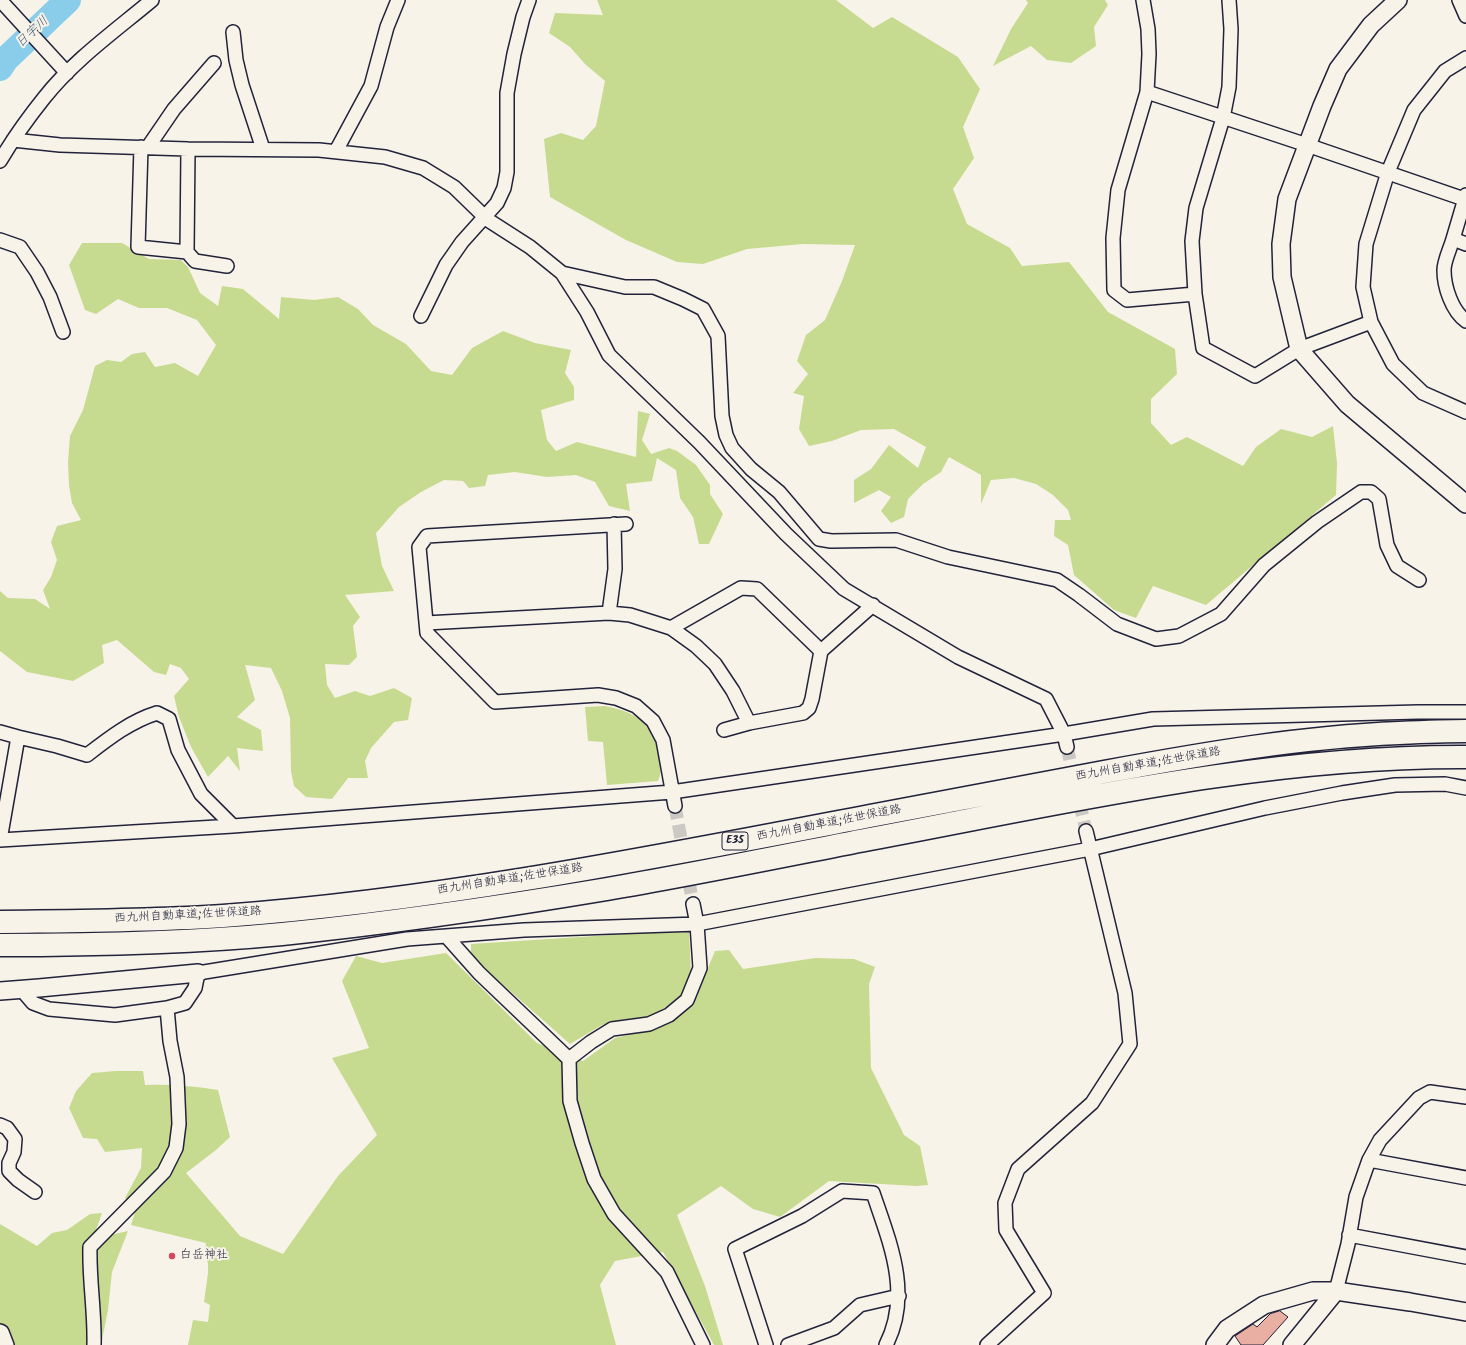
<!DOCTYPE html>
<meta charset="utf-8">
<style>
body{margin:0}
canvas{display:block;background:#f7f3e8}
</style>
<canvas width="1466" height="1345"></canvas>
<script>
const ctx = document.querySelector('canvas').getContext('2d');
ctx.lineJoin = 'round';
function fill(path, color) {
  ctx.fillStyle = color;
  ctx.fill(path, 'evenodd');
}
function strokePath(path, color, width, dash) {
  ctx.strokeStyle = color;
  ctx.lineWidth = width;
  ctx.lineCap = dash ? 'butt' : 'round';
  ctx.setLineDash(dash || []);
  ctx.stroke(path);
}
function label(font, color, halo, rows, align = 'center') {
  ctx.font = font + ' Kalam,"Klee One",sans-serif';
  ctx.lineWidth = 4;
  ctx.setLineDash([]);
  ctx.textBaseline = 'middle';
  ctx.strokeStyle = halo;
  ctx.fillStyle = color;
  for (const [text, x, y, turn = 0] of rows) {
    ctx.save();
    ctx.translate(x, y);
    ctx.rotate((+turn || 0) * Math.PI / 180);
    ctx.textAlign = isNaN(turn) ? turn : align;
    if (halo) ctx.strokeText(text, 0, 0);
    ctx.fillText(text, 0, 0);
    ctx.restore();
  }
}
fill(new Path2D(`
 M597 0H836L873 28 892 17 958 57 980 89 963 127 974 158 953 189 967 224 1010 248 1022 266 1069 262 1108 312 1175 349 1177 374 1151 399V423L1171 445 1187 437 1243 466 1256 447 1281 429 1312 437 1333 426 1337 463 1336 495 1206 605 1153 586 1136 618 1114 610 1074 575 1068 545 1054 536 1055 520H1071L1068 510 1053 495 1036 484 1014 478 991 480 981 504V475L949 457 941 472 923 484 908 499 904 517 891 523 881 511 891 497 879 490 854 503V480L871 469 889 445 918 468 926 447 894 429 861 430 832 441 809 446 799 429 804 396 793 393 808 374 797 361 806 335 825 320 842 281 855 245 803 244 747 249 703 264 677 262 626 240 550 197 544 139 561 133 583 140 596 126 605 81 585 64 570 47 549 33 555 13 603 15Z
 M1026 0H1105L1108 5 1094 27 1096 46 1071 63 1047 60 1031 46 993 66 1011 29 1028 3Z
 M82 243H122L149 259 181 260 188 267 200 293 218 306 222 286 243 289 279 319 281 297 314 300 338 297 358 309 373 325 406 344 431 371 452 375 472 348 503 331 535 343 571 350 565 373 574 387V400L541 410 547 440 556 451 577 442 636 457 638 411 650 414 642 440 651 454 669 448 677 451 696 465 710 485V494L723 514 709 544H699L693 517 680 498 676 470 657 458 652 481 626 484 630 511 609 506 595 482 576 475 547 477 515 472 488 475 485 486 469 488 463 481 444 480 421 492 399 507 376 533 382 566 394 591 345 595 360 617 353 626 357 657 349 665 325 664 327 685 335 698 355 691 370 696 394 688 412 698 408 720 394 722 371 748 365 761 368 778H348L332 799 306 797 294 786 291 771 290 718 282 691 271 668 245 665 255 700 237 717 261 730 263 751 237 748 240 771 228 756 208 777 191 747 179 717 174 696 189 679 181 668 170 664 166 675 154 672 117 640 102 645 104 663 73 681 27 672 0 651V591L8 598 35 599 50 609 43 590 51 577 57 560 51 542 57 526 81 520 72 503 69 485 68 462 70 436 83 410 95 366 107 360 121 362 132 354 145 352 155 367 175 363 198 376 216 345 197 320 167 308H139L118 299 96 314 85 310 69 265Z
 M605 706C636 712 655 724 659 757 661 767 662 772 658 781L607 785 603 742 588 741 585 707Z
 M689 930 691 974 683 996 652 1016 620 1020 602 1025 570 1044 492 975 471 953V944Z
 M729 950 743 969 815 958 854 959 875 967 869 984 871 1068 904 1135 920 1146 928 1185 916 1186 829 1181 780 1217 753 1209 721 1186 677 1215 705 1286 723 1345H714L663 1252 615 1261 600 1285 616 1345H188L193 1320 208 1322 210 1305 204 1302 208 1273V1263L205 1257 206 1243 131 1225 137 1206 125 1198 141 1168 142 1148 105 1152 97 1139 83 1138 69 1108 76 1091 92 1073 116 1071H143L145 1085C169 1084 194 1086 218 1090L230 1137 216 1150 186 1173 240 1236 283 1254 338 1176 377 1135 332 1058 369 1048 342 981 356 956 382 963 446 953 537 1043 583 1061 615 1038 658 1028 696 997 715 951Z
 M102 1213 93 1239 128 1231 112 1272 108 1310 101 1345H0V1224L37 1246 52 1233 67 1230 90 1214Z`), '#c7db90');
strokePath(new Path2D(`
 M0 68 6 59 68 0`), '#89cdea', 26);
const building = new Path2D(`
 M1280 1311 1288 1317 1263 1345H1241L1235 1336 1253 1324 1257 1327 1270 1314Z`);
fill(building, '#e8afa2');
strokePath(building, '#22223b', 1);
strokePath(new Path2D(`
 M1067 747 1086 831
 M675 806 693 904`), '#ccc9c5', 13, [13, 6]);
const minor = new Path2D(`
 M0 0 67 73
 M1143 0 1148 29 1149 54 1147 92 1118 190 1113 238 1114 290 1127 300 1195 294 1203 348 1255 376 1299 349 1371 322
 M1459 0 1466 16
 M233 32 236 60 242 85 263 149
 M1466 58 1445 71 1414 110 1388 172 1366 244 1363 287 1371 322 1393 364 1423 393 1466 412
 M1147 92 1307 145 1464 199
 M13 140 60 145 188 149 319 150 385 157 423 168 454 187 488 220 530 247 562 273 587 312 609 355 699 442 786 534 844 589 958 657 1046 699 1064 734 1067 747
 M141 147 138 247 187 252
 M148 147 174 109 214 63
 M188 149 187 252 195 261 227 266
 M336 151 371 86 387 27 398 0
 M0 161C13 139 28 118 44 98 74 60 115 31 152 0
 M1466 195 1453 239 1466 244
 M1453 239C1450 249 1444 261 1444 270 1444 287 1452 311 1466 321
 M0 240 20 247 37 272 50 297 63 332
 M562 273 625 287H654L683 299 703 309 718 336 722 416 726 435 732 448 751 469 779 492 819 539 831 541 896 540 948 557 1057 580 1079 595 1117 624 1156 639 1179 636 1221 614 1264 565 1317 522 1361 492H1371L1379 499 1387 545 1397 566 1419 580
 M1195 294 1192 241 1196 208 1223 118 1229 87 1231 29 1229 0
 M421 316 446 265 462 242 497 203 504 188 507 172V93L514 54 523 17 529 0
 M626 524 427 536 419 547 427 633 495 702 598 695 616 698 636 706 653 721 663 740 675 806
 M609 613 615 569 614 524
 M426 623 609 613 630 615 671 628 696 646 715 664 733 691 749 723
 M671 628 741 588 757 589 821 651
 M724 730 749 723 803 713 809 708 812 699 821 651 873 605
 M0 732 18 737 57 746 87 755C109 738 131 721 157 713L169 719 178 750 201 794 233 826
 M0 840 233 826 672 792 1064 734 1153 719 1418 712H1466
 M0 840 18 737
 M447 937 479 973 569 1059 570 1101 582 1143 594 1179 614 1214 667 1272 703 1345
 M21 989 33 1003 49 1009 115 1015 167 1008
 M569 1059 591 1042 612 1029 649 1024 669 1015 687 1000 700 968 697 924 693 904
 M0 1125 7 1128 15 1139 14 1152 9 1163V1171L18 1180 35 1192
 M1369 1160 1466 1178
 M1349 1235 1466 1257
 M1336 1291 1348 1244 1356 1197 1369 1160 1380 1140 1419 1098 1430 1092 1466 1097
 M0 1331 2 1332 7 1345
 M94 1345C95 1312 89 1280 90 1247L164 1172 176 1148 179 1124 177 1077 170 1041 167 1008 185 1003 195 988 198 973 407 939 524 930 697 924 1090 849 1265 808 1342 793 1395 785 1445 784 1466 788
 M766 1345 735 1249 802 1216 842 1191 873 1193C890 1243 912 1294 886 1345
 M788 1345 834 1328 860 1305 899 1296
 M987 1345 1044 1293 1006 1230 1005 1203 1018 1169 1092 1103 1130 1044 1125 993 1086 831`);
const tertiary = new Path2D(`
 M1398 0 1371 25 1338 69 1322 106 1287 199 1281 244 1282 277 1299 349 1347 404 1466 504
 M0 991 39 988 198 973
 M1215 1345 1227 1329 1264 1305 1313 1291H1336L1410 1302 1466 1312
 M1292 1345 1336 1291`);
const motorway = new Path2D(`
 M0 922C74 921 149 921 223 916 441 900 656 857 870 816 948 801 1026 787 1104 772 1202 754 1300 737 1399 733 1421 732 1444 731 1466 731
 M0 945C94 945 189 943 282 934 391 923 499 907 607 889 695 874 782 856 870 839 1067 802 1265 756 1466 757`);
strokePath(minor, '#22223b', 16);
strokePath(tertiary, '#22223b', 20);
strokePath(motorway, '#22223b', 25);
strokePath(minor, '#f7f3e8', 13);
strokePath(tertiary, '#f7f3e8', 17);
strokePath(motorway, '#f7f3e8', 22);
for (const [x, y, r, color] of [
 [172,1256,4,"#d1495b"]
]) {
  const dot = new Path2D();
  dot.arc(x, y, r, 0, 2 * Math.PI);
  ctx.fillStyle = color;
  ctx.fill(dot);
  strokePath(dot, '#f7f3e8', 1.5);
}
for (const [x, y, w] of [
 [735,841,26]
]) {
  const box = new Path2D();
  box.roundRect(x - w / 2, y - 9, w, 18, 3);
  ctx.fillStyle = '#f7f3e8';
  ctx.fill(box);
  strokePath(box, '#22223b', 1);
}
label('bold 11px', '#22223b', null, [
 ["E35",735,841]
]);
label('12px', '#22223b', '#f7f3e8', [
 ["西九州自動車道;佐世保道路",1148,765,-10],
 ["西九州自動車道;佐世保道路",829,824,-11],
 ["西九州自動車道;佐世保道路",510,880,-9],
 ["西九州自動車道;佐世保道路",188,916,-3]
]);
label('12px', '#22223b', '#f7f3e8', [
 ["白岳神社",180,1256]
], 'left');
label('italic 13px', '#415570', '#f7f3e8', [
 ["日宇川",33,33,-43]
]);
</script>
